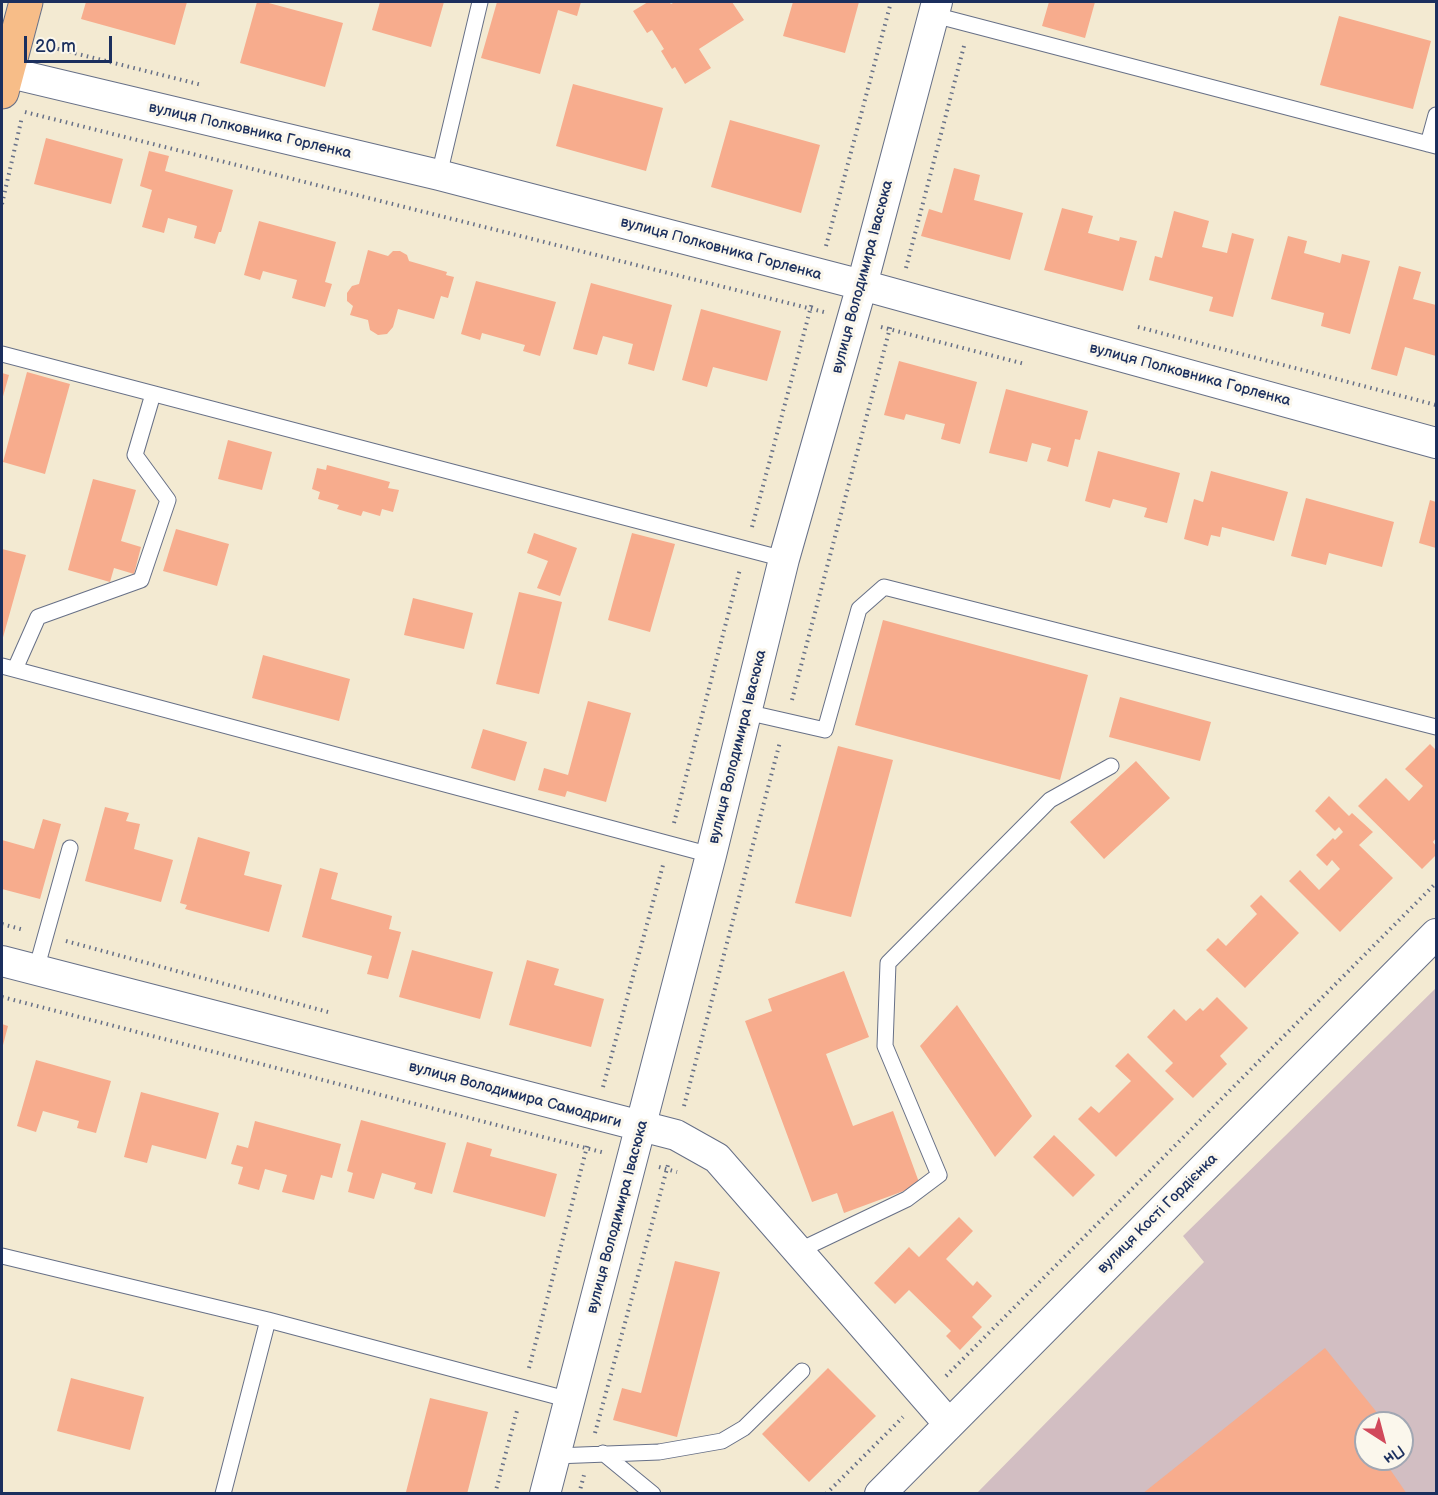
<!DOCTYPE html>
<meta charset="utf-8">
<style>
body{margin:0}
#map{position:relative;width:1438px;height:1495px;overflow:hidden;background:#f3ead2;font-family:"Balsamiq Sans",sans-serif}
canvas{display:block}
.frame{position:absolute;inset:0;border:3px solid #1b2f5e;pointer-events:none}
.north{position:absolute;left:1354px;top:1411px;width:60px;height:60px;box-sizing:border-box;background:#fbf7ec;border:2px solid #a1a7b3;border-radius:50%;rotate:144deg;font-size:16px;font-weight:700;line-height:24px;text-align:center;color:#1b2f5e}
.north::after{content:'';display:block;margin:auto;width:21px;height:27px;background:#d1495b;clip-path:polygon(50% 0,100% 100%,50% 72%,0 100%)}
.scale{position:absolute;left:24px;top:36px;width:88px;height:27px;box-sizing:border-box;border:3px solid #1b2f5e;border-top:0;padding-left:8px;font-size:18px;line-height:21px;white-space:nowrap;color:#1b2f5e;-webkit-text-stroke:4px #fbf7ec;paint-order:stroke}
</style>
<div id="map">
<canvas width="1438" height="1495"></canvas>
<div class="frame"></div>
<div class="north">Пн</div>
<div class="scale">20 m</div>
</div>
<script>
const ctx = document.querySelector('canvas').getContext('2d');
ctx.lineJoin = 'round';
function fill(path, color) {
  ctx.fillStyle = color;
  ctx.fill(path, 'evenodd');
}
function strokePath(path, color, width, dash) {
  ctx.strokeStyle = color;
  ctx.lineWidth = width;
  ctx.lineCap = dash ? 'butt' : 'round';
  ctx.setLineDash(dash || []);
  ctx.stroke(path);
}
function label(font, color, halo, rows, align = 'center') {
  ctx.font = font + ' "Balsamiq Sans",sans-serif';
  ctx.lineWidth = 6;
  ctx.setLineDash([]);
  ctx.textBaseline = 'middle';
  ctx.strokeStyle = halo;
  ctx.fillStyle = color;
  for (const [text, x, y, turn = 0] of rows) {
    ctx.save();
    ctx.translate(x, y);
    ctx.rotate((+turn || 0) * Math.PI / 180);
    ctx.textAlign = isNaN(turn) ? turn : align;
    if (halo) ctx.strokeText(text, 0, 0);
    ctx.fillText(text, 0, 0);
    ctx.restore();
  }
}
fill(new Path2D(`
 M1436 988V1493L976 1494 1204 1262 1183 1236ZM1366 1423H1402V1459H1366Z`), '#d2bec2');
fill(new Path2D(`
 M86 2H187L175 45 81 19Z
 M257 2H265L343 23 325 87 240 63Z
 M380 2H444L431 47 372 30Z
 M497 2H581L577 16 558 10 540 74 481 58Z
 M648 2H669L671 4 675 2H732L744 20 699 49 711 68 685 84 675 67 672 69 661 51 664 49 652 30 647 33 633 11Z
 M793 2H859L845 53 783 36Z
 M1049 2H1095L1085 38 1042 26Z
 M1339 16 1431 41 1413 109 1320 85Z
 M573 84 663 108 646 171 556 146Z
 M730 120 820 145 801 213 711 187Z
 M46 138 123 159 111 204 34 184Z
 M149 151 169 156 165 171 233 190 221 232H219L215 244 194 238 197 226 168 218 164 233 142 227 152 190 140 186Z
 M954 168 980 175 974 200 1023 213 1010 260 921 236 929 209 942 213Z
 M1062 208 1093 216 1088 233 1119 241 1120 237 1137 241 1123 291 1044 270Z
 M1174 211 1209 221 1202 247 1227 253 1232 233 1254 239 1233 317 1209 311 1213 297 1149 280 1155 256 1162 258Z
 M259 221 336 242 325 282 332 284 325 307 292 298 297 280 263 271 260 280 244 275Z
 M1288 236 1307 241 1304 253 1340 263 1342 254 1370 261 1350 334 1321 326 1324 313 1271 299Z
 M368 250 388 256 393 251H400L407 255 409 261 447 272 446 275 454 277 448 298 441 296 434 319 398 309 393 327 387 334 378 335 370 330 368 320 350 315 353 306 347 301V293L352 286 359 284Z
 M1399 266 1421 272 1413 299 1436 305V356L1405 347 1397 376 1371 369Z
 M476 281 556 302 540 356 523 351 525 345 482 333 480 340 461 334Z
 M591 283 672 305 654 371 628 364 633 344 603 336 597 355 573 349Z
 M701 309 781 331 767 381 713 367 707 387 682 380Z
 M899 361 977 382 960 444 941 439 945 424 906 414 904 420 884 415Z
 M27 372 70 384 45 474 3 462Z
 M2 373 9 375 2 400Z
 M1006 389 1088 411 1080 440 1075 439 1068 467 1047 461 1051 448 1032 443 1027 462 989 453Z
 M228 440 272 452 262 490 218 479Z
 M1098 451 1180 473 1167 523 1144 517 1147 508 1113 499 1110 508 1085 501Z
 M327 465 390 482 388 488 399 490 393 512 382 509 380 516 363 511 361 516 337 509 339 505 318 499 320 492 312 489 317 468 326 470Z
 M1211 471 1288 492 1274 541 1222 527 1220 537 1211 535 1208 546 1184 539 1194 499 1203 502Z
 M93 479 136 490 121 541 141 547 134 574 114 568 110 582 68 570Z
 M1306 498 1394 522 1382 567 1329 553 1326 565 1291 556Z
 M1430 500 1436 502V548L1419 543Z
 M176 529 229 544 217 586 163 571Z
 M534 533 577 548 560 596 537 588 548 561 527 553Z
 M632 533 675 544 650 632 608 620Z
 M2 549 26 555 2 641Z
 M519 592 562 602 539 694 496 684Z
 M413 598 473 613 464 649 404 635Z
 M883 620 1088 675 1060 780 855 725Z
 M263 655 350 679 339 721 252 698Z
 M1120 697 1211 722 1200 761 1109 737Z
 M588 701 631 713 606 802 567 791 565 797 538 790 544 768 568 775Z
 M483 729 527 742 515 781 471 768Z
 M1430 744 1436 750V838L1433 842 1436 846V855L1422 869 1358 806 1386 778 1409 801 1423 786 1405 769Z
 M838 746 893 760 851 917 795 903Z
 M1136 761 1170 798 1104 859 1070 822Z
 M1329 796 1349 816 1352 813 1373 832 1359 845 1393 878 1340 932 1289 881 1300 870 1319 890 1340 869 1332 860 1327 866 1316 855 1333 838 1335 840 1343 832 1339 827 1335 831 1315 811Z
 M105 807 129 813 126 821 140 824 134 849 173 860 161 902 85 881Z
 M43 819 61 824 40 899 2 889V840L34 849Z
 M198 837 250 852 244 875 282 885 269 932 185 909 187 905 180 903Z
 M320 868 338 873 331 899 392 916 389 929 401 932 388 979 367 974 372 956 302 937Z
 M1261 895 1299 933 1245 988 1206 950 1218 938 1226 946 1257 914 1250 906Z
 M412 950 493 972 480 1019 399 997Z
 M527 960 559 969 554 985 604 999 591 1047 509 1025Z
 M844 971 869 1037 826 1054 853 1126 893 1111 920 1185 844 1213 837 1193 812 1202 745 1021 772 1011 768 999Z
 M1217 997 1248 1028 1220 1056 1227 1064 1193 1098 1165 1071 1173 1063 1147 1037 1174 1009 1186 1021 1200 1008 1203 1011Z
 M957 1005 1032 1116 995 1157 920 1046Z
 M2 1024 8 1026 2 1049Z
 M1128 1053 1174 1099 1116 1157 1078 1119 1091 1106 1099 1113 1131 1081 1115 1066Z
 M36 1060 111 1081 96 1133 77 1128 79 1121 43 1111 36 1132 17 1126Z
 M141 1092 219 1113 206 1159 152 1145 147 1163 124 1157Z
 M361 1120 446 1143 432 1194 414 1189 416 1183 382 1173 374 1199 348 1192 353 1173 347 1171Z
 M255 1121 341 1144 332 1178 321 1175 314 1200 282 1192 287 1175 265 1169 259 1190 238 1184 243 1167 231 1164 237 1145 248 1148Z
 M1054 1135 1095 1175 1073 1197 1033 1157Z
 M467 1142 492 1149 490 1156 557 1174 545 1217 453 1192Z
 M959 1217 973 1231 946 1259 973 1286 977 1281 992 1296 972 1317 982 1327 960 1350 946 1336 951 1331 909 1290 895 1304 874 1283 909 1247 919 1257Z
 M675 1261 720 1272 677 1437 613 1420 622 1388 641 1393Z
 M1325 1348 1383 1420 1379 1423H1366V1459H1383L1407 1494H1142Z
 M828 1368 876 1416 809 1482 762 1434Z
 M71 1378 144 1397 130 1450 57 1431Z
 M430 1398 488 1412 467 1494 406 1492Z`), '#f7ac8d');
const service = new Path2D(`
 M934 15 1436 146
 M1428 144 1436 115
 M439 175 480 2
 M2 354 784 559
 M2 666 711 855
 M15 669 38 617 141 580 168 500 135 455 153 394
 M746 712 825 730 859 609 884 587 1436 727
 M36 970 70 848
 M798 1251 907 1199 939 1175 885 1046 888 963 1050 800 1111 766
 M2 1256 268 1320 570 1400
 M603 1453 653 1494
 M555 1456 659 1452 722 1441 744 1428 802 1371
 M223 1494 268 1320`);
const minor = new Path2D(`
 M2 71 439 175 862 285 1436 443
 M2 961 676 1135 717 1158 949 1424
 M545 1494 711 855 784 559 862 285 937 2
 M880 1494 1436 934`);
const trunk = new Path2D(`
 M2 92 26 2`);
strokePath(service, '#677087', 17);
strokePath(minor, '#677087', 32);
strokePath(trunk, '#677087', 35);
strokePath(new Path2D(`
 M46 46 202 85
 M25 112 824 312
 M2 204 22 117
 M826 246 891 2
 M906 268 964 46
 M881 327 1025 364
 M1138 327 1436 405
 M752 527 812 303
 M792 700 891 324
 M674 823 740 569
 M2 924 24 930
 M66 941 328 1012
 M2 997 605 1153
 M603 1087 663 865
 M684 1106 780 742
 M659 1167 677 1172
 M529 1368 588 1143
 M946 1376 1436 883
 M595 1433 668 1165
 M495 1494 518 1407
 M579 1494 584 1475
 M826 1494 903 1417`), '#677087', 4, [1.5, 4.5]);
strokePath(service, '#fff', 15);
strokePath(minor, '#fff', 30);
strokePath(trunk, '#f7bd88', 33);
label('15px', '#1b2f5e', '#fbf7ec', [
 ["вулиця Полковника Горленка",250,131,13],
 ["вулиця Полковника Горленка",721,249,15],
 ["вулиця Володимира Івасюка",863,277,-75],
 ["вулиця Полковника Горленка",1190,375,15],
 ["вулиця Володимира Івасюка",738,747,-76],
 ["вулиця Володимира Самодриги",515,1095,15],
 ["вулиця Кості Гордієнка",1158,1214,-45],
 ["вулиця Володимира Івасюка",618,1217,-75]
]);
</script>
